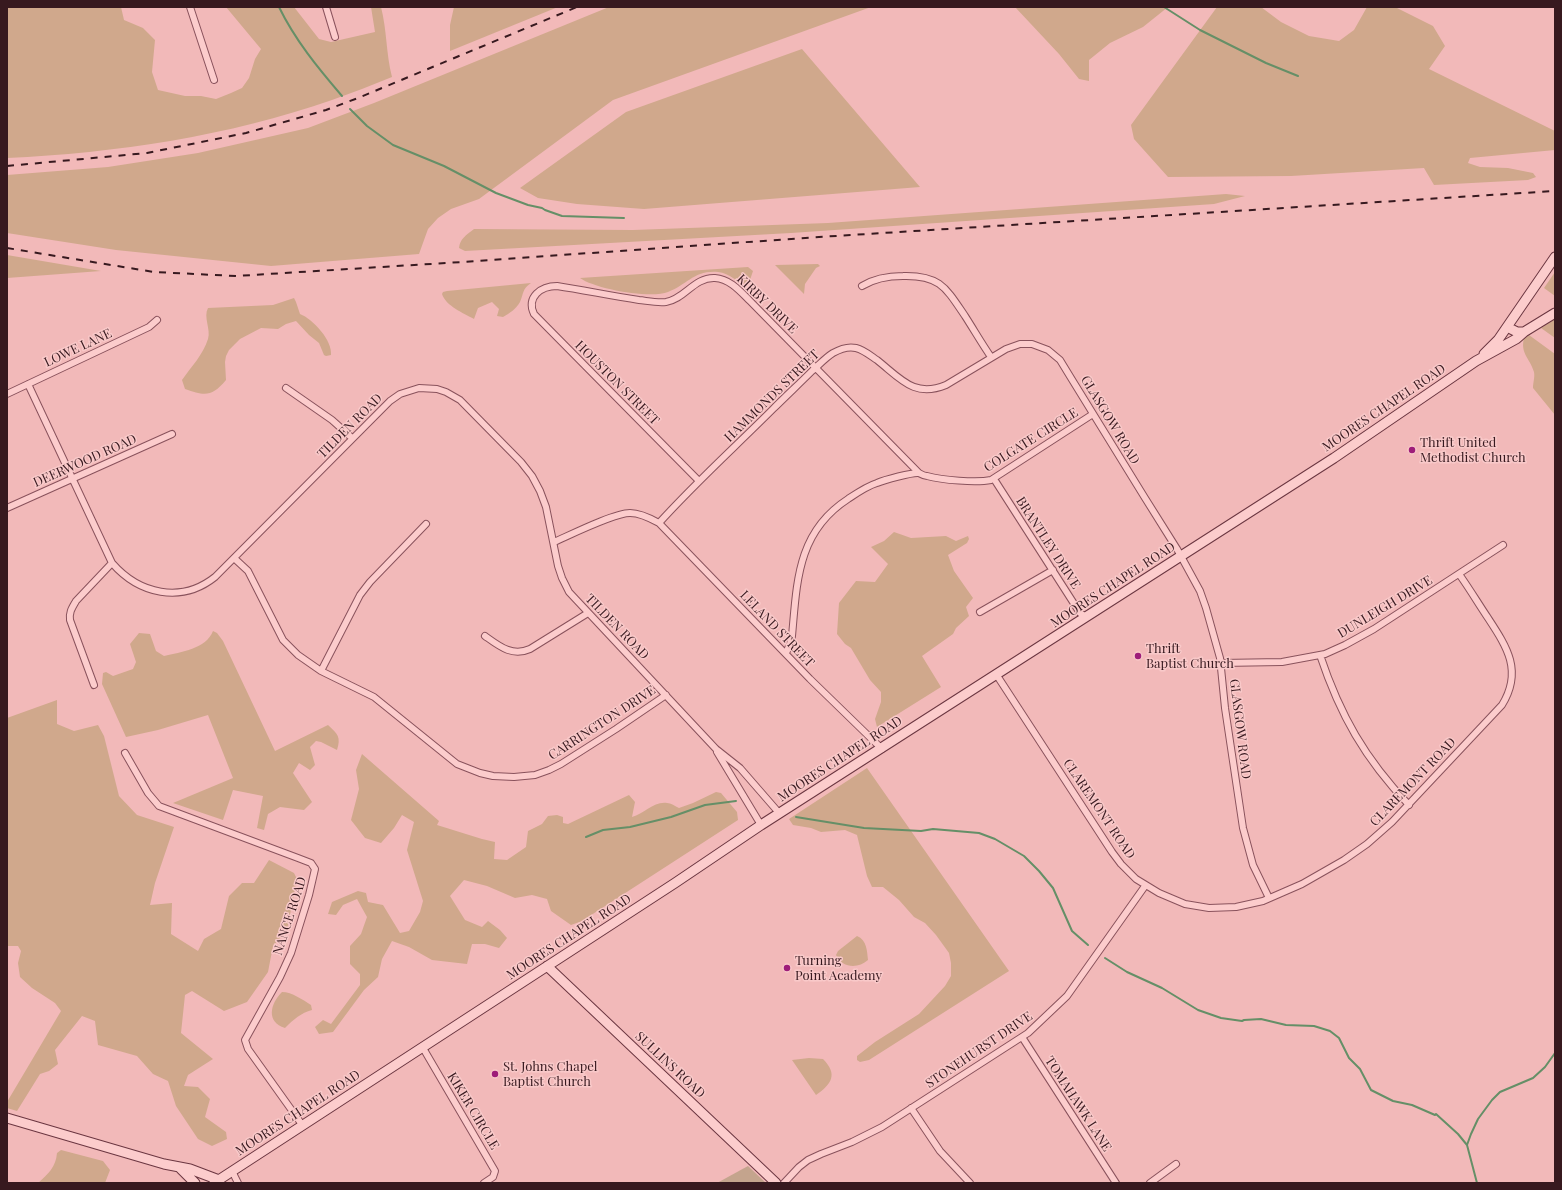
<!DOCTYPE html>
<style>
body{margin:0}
#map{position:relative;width:1562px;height:1190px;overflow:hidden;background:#f2b9b9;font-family:"Playfair Display",serif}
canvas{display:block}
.frame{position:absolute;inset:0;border:8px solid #37191f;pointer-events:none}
</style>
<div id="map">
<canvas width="1562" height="1190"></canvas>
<div class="frame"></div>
</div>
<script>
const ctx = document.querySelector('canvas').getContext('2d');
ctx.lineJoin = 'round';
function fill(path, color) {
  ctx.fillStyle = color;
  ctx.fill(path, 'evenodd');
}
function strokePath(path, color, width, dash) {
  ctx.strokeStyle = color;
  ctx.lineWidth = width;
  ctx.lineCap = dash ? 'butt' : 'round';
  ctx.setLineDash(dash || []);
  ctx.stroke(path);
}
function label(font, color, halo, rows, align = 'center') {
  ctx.font = font + ' "Playfair Display",serif';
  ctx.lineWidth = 3;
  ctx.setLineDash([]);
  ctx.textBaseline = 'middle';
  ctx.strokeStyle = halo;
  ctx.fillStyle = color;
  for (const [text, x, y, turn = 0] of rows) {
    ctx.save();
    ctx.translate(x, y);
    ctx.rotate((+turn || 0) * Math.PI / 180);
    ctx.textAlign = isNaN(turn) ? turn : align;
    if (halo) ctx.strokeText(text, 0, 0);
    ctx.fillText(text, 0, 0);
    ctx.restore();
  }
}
fill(new Path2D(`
 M7 7H121L124 20 143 28 155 40 152 72 158 90 185 96H201L216 99 231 93 242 88 249 78 255 59 261 49 226 7H294L319 39 331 42 375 32 371 7H381C387 30 386 54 392 77 372 85 352 93 332 100 229 136 116 153 7 158Z
 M454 7H558L450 51V25Z
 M609 7H871L613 100 479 199 451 209 438 218 428 229 419 254 271 266 116 250 7 233V175L108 167 198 153 308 128 374 103Z
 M1015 7H1168L1143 27 1110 43 1089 60V81L1079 79 1059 54Z
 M1217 7H1261L1281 22 1309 36 1339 41 1354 30 1367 7H1395L1433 26 1445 46 1429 69 1555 131V150L1470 158 1468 163 1480 167 1508 168 1533 173 1536 177 1528 180 1434 185 1424 168 1291 176 1168 177 1134 139 1131 125Z
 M802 49 920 187 644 209 577 204 538 198 520 188 626 112Z
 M1226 194 1245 196 1214 204 791 233 465 251 459 248C460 239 466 235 474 229L633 230 828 223Z
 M7 255 101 271 7 278Z
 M818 264 820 266 816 268 805 284 804 294 775 265Z
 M748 267 753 271 748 286C737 283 730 273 718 272 694 270 687 285 668 292 651 299 595 289 580 278Z
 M1555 272V296L1544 288Z
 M531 283C522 289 524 293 520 302 516 309 510 313 503 317L497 316 499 309 492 302 478 308 474 319C463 313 446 306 442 294L443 292 447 291Z
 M294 298 296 302 300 314C313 319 333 341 331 355L326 356 324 355 319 343 309 335 296 321 286 324 278 329 261 328 240 339 229 350 226 356 225 362 226 380C212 397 205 396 185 389L182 380C191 367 203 355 208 339 211 329 203 317 208 308L273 305Z
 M1555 319V338L1541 328Z
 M1529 335 1555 354V415L1533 388C1533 383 1535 377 1534 372 1530 358 1520 354 1524 338Z
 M894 532 911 538 946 536 956 541 968 536 969 539 967 543 948 555 954 571 973 598 966 607 969 616 956 628 953 634 922 656 941 687 877 727 875 719 881 702V692L870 680 851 648 845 644 837 634 839 603 856 581 875 582 888 564 871 547 884 541Z
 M213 631 217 633 223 641 275 751 328 725C338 734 341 737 337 750L321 742 316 741 310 747 315 765 310 770 299 763 293 773 312 802 304 810 280 807 268 814 264 830 257 828 263 796 233 790 223 820 173 803 233 778 208 715 158 730 126 737 102 684 103 673 106 672 113 676 133 669 136 662 130 644 139 633 150 634 156 651 164 656C181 652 206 649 213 631Z
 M57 700V724L74 731 98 725 104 736 119 796 137 815 174 827 155 883 150 905 172 903 171 934 198 951 204 939 221 929 229 896 242 883H254L269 860 294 873 297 879 287 930 273 946 268 972 247 1002 224 1011 192 991 185 995 181 1033 213 1059 188 1075 184 1086 198 1087 210 1099 205 1117 226 1132 227 1139 212 1146 198 1139 176 1106 168 1081 153 1074 137 1056 98 1045 95 1021 82 1016 55 1050 58 1064 49 1071 40 1074 17 1111 7 1108V1102L61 1011 55 1003 32 988 20 977 18 963 21 951 18 946H7V718Z
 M362 754 439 821 437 825 482 839 495 842 494 859 507 860 526 847 528 831 542 824 548 816 557 815 563 817V823L568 824 629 795 635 802 632 817C644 814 654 801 667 803 671 803 675 806 679 808L693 803 716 792 721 793 737 812 738 820 582 921 571 925 551 911 547 899 532 895 515 898 487 886 464 880 450 896 465 920 482 927 488 921 500 930 507 938 499 948 485 944H472L467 964 432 960 409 947 392 941 382 959 378 977 364 990 333 1032 319 1034 315 1027 323 1020 331 1024 360 985V974L350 964V946L361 934 367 917 357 899 343 905 336 915 328 914 332 902 358 891 366 893 368 902 383 905 400 933 409 931 420 912 423 901 407 850 414 822 402 815 394 828 381 843 365 838 351 820 359 789 356 770Z
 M867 768 1009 971 869 1060 860 1062 857 1060V1056L875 1042 919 1014 945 986 951 976V963L949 953 936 935 925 923 914 917 899 900 883 887H872L867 876 857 835 845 830 821 832 811 828 793 825 789 819Z
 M857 936C867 940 867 951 868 960 858 969 842 968 836 955L838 951Z
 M282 992C292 992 303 1000 311 1005L312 1010C301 1013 294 1019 285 1028 266 1022 270 1004 282 992Z
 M809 1058 823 1059C838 1074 832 1084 816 1095L792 1060Z
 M61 1150 103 1161 110 1170 105 1183H38C48 1174 56 1167 57 1153Z`), '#d0a88c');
fill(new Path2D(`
 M748 1166 766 1183H717Z`), '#c4a48d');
strokePath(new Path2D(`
 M279 7C295 40 318 68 342 96
 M1164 7 1200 30 1266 63 1298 76
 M350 109 367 126 393 145 444 166 496 193 528 205 542 208 545 210 562 216 624 218
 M796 817 864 828 921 831 933 829 979 833 995 839 1024 856 1039 871 1053 888 1072 931 1088 945
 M586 837 603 830 630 827 671 817 705 805 736 801
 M1105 958 1127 972 1162 988 1198 1010 1221 1018 1242 1021 1244 1020 1261 1019 1286 1025 1314 1026 1330 1031 1339 1038 1349 1058 1360 1069 1371 1090 1393 1101 1412 1105 1435 1115 1436 1114 1458 1134 1467 1145 1477 1183
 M1467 1145 1471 1134 1478 1119 1492 1100 1500 1092 1533 1078 1545 1067 1555 1053`), '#658f67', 2);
const street = new Path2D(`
 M190 7 214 80
 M326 7 335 37
 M862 286C875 278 888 276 903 276 940 275 946 288 965 316 974 330 982 344 991 357
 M28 384 112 563C139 594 181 604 215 577L390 401 400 394 419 388 437 389 446 392 460 400 521 462 532 476 540 491 546 507 558 566 562 578 569 592 716 749 740 768 780 814
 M286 388 332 420 352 438
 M7 394 149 327 157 320
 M994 479 1080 613 1086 617
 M699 481 534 314C526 297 541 286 557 286 584 290 611 296 639 300 648 301 657 303 666 302 685 299 694 277 715 278 730 279 740 291 750 301L918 472
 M7 508 172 434
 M659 523C695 483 735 447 773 409 786 396 799 384 812 371 819 365 825 358 833 353 840 349 848 346 856 348 864 350 871 356 877 360 901 379 914 398 946 385L1006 349 1020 344H1032L1048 350 1060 360 1071 378 1145 498 1177 549 1200 591 1206 608 1220 658 1225 708 1243 828 1253 865 1269 898
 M554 542C570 535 614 513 630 513 640 513 650 518 659 523L810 679 882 749
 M234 558 248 571 283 640 298 655 321 671 374 697 457 764 480 773 493 776 514 777 535 775 549 770 561 764 616 729 666 695
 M980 612 1053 570
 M485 636C499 646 512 657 530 649L588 613
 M786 653 790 644 792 636C797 582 797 532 848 499 857 493 867 486 877 483 884 480 913 472 919 473 921 474 924 476 927 476 942 480 976 483 991 480L1093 414
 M1320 655C1340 715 1365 759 1409 805
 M1221 663 1282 662 1325 654 1345 645 1374 629 1503 545
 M321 671 360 595 370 582 426 524
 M996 674 1112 852 1121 864 1136 879 1159 893 1185 904 1209 908 1236 907 1263 901 1302 884 1344 860 1367 844 1392 822 1502 705C1523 671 1507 647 1488 618 1478 603 1469 588 1459 574
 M94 685 70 620C69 612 72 608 76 601L112 563
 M717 752 761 825
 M125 753 148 793 159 806 298 858 311 863 315 869 309 895 291 953 280 977 245 1040 248 1049 303 1126
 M1022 1037 1116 1183
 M423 1048 495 1171 493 1177 484 1183
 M911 1108 940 1151 970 1183
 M232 1171 238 1183
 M784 1183 799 1167 808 1160 821 1154 852 1142 882 1127 1028 1033 1067 996 1145 886
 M1150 1183 1176 1164`);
const secondary = new Path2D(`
 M1507 327 1517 332H1524L1555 313
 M1484 354 1498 340 1555 257
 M547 966 776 1183
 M7 1118 164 1164 190 1169 219 1180
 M180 1168 195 1183
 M214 1183 675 883 761 825 1334 458 1476 361 1516 339 1524 332`);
strokePath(street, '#89525c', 8);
strokePath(secondary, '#6b3641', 11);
strokePath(street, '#fccccc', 6);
strokePath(secondary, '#fccccc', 9);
strokePath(new Path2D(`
 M7 166 147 153 246 133 326 110 358 98 577 7
 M7 248 154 272 236 276 462 262 819 237 1555 191`), '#37191f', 2, [7, 7]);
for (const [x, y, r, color] of [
 [1412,450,4,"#9e1d79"],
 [1138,656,4,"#9e1d79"],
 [787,968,4,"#9e1d79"],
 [495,1074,4,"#9e1d79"]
]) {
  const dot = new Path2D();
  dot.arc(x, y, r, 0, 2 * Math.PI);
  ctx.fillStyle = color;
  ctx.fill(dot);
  strokePath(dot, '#f9c9c9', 1.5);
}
label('13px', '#37191f', '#f9c9c9', [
 ["KIRBY DRIVE",767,304,44],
 ["LOWE LANE",78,348,-25],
 ["HOUSTON STREET",617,383,45],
 ["HAMMONDS STREET",772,396,-44],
 ["MOORES CHAPEL ROAD",1384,408,-34],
 ["GLASGOW ROAD",1110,420,59],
 ["TILDEN ROAD",350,426,-45],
 ["COLGATE CIRCLE",1031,440,-32],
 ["DEERWOOD ROAD",85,461,-24],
 ["BRANTLEY DRIVE",1048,543,57],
 ["MOORES CHAPEL ROAD",1113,585,-33],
 ["DUNLEIGH DRIVE",1385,607,-31],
 ["TILDEN ROAD",617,627,46],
 ["LELAND STREET",777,629,46],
 ["CARRINGTON DRIVE",602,723,-33],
 ["GLASGOW ROAD",1240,729,83],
 ["MOORES CHAPEL ROAD",840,759,-33],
 ["CLAREMONT ROAD",1413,782,-46],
 ["CLAREMONT ROAD",1099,809,56],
 ["NANCE ROAD",290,916,-72],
 ["MOORES CHAPEL ROAD",569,937,-33],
 ["STONEHURST DRIVE",979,1050,-34],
 ["SULLINS ROAD",670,1065,43],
 ["TOMAHAWK LANE",1078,1104,57],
 ["KIKER CIRCLE",473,1111,59],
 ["MOORES CHAPEL ROAD",298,1113,-33]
]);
label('13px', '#37191f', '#f9c9c9', [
 ["Thrift United",1420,443],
 ["Methodist Church",1420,458],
 ["Thrift",1146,649],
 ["Baptist Church",1146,664],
 ["Turning",795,961],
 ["Point Academy",795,976],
 ["St. Johns Chapel",503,1067],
 ["Baptist Church",503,1082]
], 'left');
</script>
